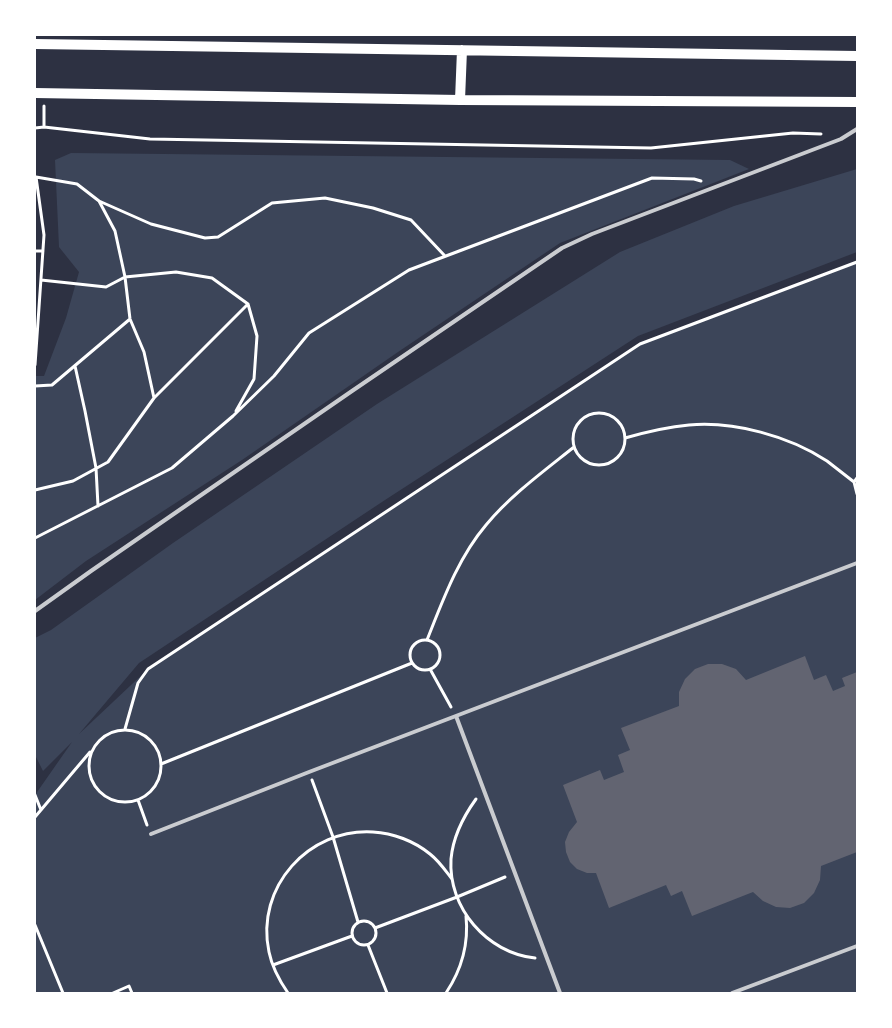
<!DOCTYPE html>
<style>
body{margin:0}
#map{position:relative;width:892px;height:1028px;overflow:hidden;background:#2d3142;font-family:Spectral,serif}
canvas{display:block}
.frame{position:absolute;inset:0;border:36px solid #fff;pointer-events:none}
</style>
<div id="map">
<canvas width="892" height="1028"></canvas>
<div class="frame"></div>
</div>
<script>
const ctx = document.querySelector('canvas').getContext('2d');
ctx.lineJoin = 'round';
function fill(path, color) {
  ctx.fillStyle = color;
  ctx.fill(path, 'evenodd');
}
function strokePath(path, color, width, dash) {
  ctx.strokeStyle = color;
  ctx.lineWidth = width;
  ctx.lineCap = dash ? 'butt' : 'round';
  ctx.setLineDash(dash || []);
  ctx.stroke(path);
}
fill(new Path2D(`
 M71 153 730 160 749 169 560 243 398 352 242 460 86 561 35 600V376H44L66 318 79 272 59 247 55 160Z
 M857 169V252L638 336 385 500 139 663 79 734 148 669 640 344 857 262V993H35V795L72 742 43 771 35 755V638L51 630 173 543 377 404 620 252 734 206Z`), '#3c4559');
fill(new Path2D(`
 M805 656 814 680 826 675 833 691 845 686 842 678 857 672V852L821 866 820 880 814 893 804 903 790 908 776 907 763 901 753 892 692 916 682 891 671 896 666 885 609 908 596 873H587L577 869 570 862 566 852 565 842 569 832 577 822 563 785 600 770 604 780 624 772 618 755 630 750 621 728 679 706V692L685 679 695 669 708 664H722L736 669 746 680Z`), '#626471');
strokePath(new Path2D(`
 M44 127 150 139 651 148 793 133 821 134
 M35 128 44 127V106
 M36 177 77 184 99 201 115 231 125 277 130 319 144 352 154 398
 M99 201 151 224 205 238 218 237 272 203 325 198 373 208 411 220 445 256
 M35 251H43
 M41 280 106 287 125 277 176 272 212 278 248 304 257 336 254 379 236 411
 M35 365 44 235 36 177
 M75 366 85 411 96 468 98 506
 M35 386 52 385 130 319
 M573 439a26 26 0 1 1 52 0a26 26 0 1 1-52 0Z
 M625 438C646 432 667 427 689 425 734 421 789 436 827 461 836 468 845 475 854 482
 M857 478 854 482 857 494
 M35 490 73 481 108 462 154 398 248 304
 M35 538 172 468 233 416 274 376 309 333 409 270 652 178 694 179 701 181
 M427 640C443 600 458 558 486 525 511 495 544 471 574 447
 M410 655a15 15 0 1 1 30 0a15 15 0 1 1-30 0Z
 M430 669 451 707
 M125 729 138 683 148 669 640 344 857 262
 M89 766a36 36 0 1 1 72 0a36 36 0 1 1-72 0Z
 M161 764 412 663
 M312 780 333 837 358 922
 M35 795 41 810
 M476 799C463 817 453 837 451 859 448 908 487 953 535 958
 M138 800 147 825
 M35 817 90 752
 M352 933a12 12 0 1 1 24 0a12 12 0 1 1-24 0Z
 M35 925 63 993
 M375 928 457 897 505 877
 M368 945 387 993
 M273 965 352 936
 M113 993 129 986 132 993
 M288 993C279 980 272 967 269 952 255 887 309 828 373 832 393 833 414 841 430 854 439 861 445 870 452 879
 M446 993C462 969 469 945 466 916`), '#fff', 3);
strokePath(new Path2D(`
 M35 611 91 571 352 391 562 248 592 234 841 139 857 129
 M456 716 560 993
 M151 834 309 772 857 563
 M732 993 857 946`), '#caccd0', 4);
strokePath(new Path2D(`
 M35 44 857 56
 M35 93 460 100 857 102
 M460 100 462 50`), '#fff', 10);
</script>
